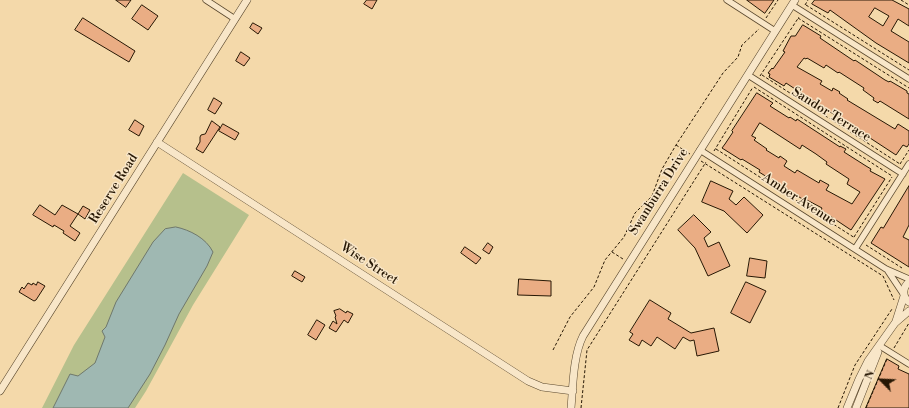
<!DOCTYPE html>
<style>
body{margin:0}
#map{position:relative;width:909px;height:408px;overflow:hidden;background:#f4d9aa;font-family:"Libre Bodoni",serif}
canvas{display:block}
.north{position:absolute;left:861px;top:360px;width:40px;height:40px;-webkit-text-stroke:3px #f8e6c8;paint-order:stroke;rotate:294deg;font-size:11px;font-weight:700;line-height:16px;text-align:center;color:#261704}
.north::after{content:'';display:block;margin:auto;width:14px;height:18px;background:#261704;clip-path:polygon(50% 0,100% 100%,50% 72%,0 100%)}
</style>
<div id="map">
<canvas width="909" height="408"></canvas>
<div class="north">N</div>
</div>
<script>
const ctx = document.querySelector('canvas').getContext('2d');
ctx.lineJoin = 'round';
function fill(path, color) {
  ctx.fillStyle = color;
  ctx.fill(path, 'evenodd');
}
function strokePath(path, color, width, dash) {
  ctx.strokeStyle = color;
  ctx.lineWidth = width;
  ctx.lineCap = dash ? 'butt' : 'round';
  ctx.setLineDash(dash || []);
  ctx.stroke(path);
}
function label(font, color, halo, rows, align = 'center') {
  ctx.font = font + ' "Libre Bodoni",serif';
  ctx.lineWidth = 3;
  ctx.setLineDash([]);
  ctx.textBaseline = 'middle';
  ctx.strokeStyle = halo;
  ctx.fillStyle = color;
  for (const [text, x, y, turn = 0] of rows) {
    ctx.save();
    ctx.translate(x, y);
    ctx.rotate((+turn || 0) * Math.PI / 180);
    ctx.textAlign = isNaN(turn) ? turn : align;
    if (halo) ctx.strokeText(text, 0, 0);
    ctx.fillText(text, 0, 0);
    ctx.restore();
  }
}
fill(new Path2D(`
 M183 173 249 215 193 305 146 391 135 408H42L74 345Z`), '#b6c08c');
const water = new Path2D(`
 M176 227C190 230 206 238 213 252L207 266 179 314 165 345 150 374 128 408H53L70 374 78 376 95 363 105 337 102 331 106 327 116 302 153 242 165 229Z`);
fill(water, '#9fb8b2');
strokePath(water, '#6f786c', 1);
const building = new Path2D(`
 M116 0H131L126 7Z
 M367 0H377L372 9 364 4Z
 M747 0H774L765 13Z
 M815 0H892L909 9V26L898 19 891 31 909 42V63L876 43 830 10 828 13 812 4ZM875 8 889 16 883 26 869 17Z
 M142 5 158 16 148 30 132 19Z
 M83 18 135 51 129 62 75 30Z
 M253 23 262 28 258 34 250 28Z
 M803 25 821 36 820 38 854 61 855 60 885 80 889 82 890 81 907 91V93L909 94V119L880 101 878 103 873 100 874 98 863 90 864 88 839 72 838 73 826 65 824 68 807 58 806 59 804 58 797 67 822 81 820 84 832 91 833 88 840 92 839 93 848 99 847 100 895 129 898 124 909 131V144L907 147 903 145 896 155 786 83 784 86 769 77 770 74 768 73 772 68 773 69 785 52 783 51 791 36H795Z
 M241 52 250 58 244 66 236 61Z
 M757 93 773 103 770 106 789 118 790 117 796 121 797 119 840 147V146L846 149 844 152 866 166 871 169 870 171 885 179 851 230 821 210 822 208 805 199 804 200 759 172 760 170 742 159 741 160 722 148 725 144 733 132 732 131ZM760 123 800 149 802 145 816 154 827 162 826 164 849 179 847 184 860 192 852 204 826 190 829 185 820 180 819 183 797 170 795 173 784 166 787 161 780 156 779 158 766 150 767 149 754 140 756 138 752 136Z
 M214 98 222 103 215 114 208 110Z
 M135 120 144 126 139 136 129 130Z
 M212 121 220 127 203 153 196 149 200 142V137L201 135 205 134Z
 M223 124 239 133 235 140 219 131Z
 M711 181 733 191 729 199 736 205 744 197 763 215 747 233 724 211 702 202Z
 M909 186V225L903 237 909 240V267L871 243 881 227 883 228Z
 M40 205 55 215 62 205 78 214 83 206 90 210 85 219 78 214 70 226 80 233 75 241 63 233 64 231 54 225 53 227 33 215Z
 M694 215 711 232 704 238 708 247 719 242 730 266 708 276 695 248 678 230Z
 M488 243 493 247 489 254 483 250Z
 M465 247 481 258 476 264 461 253Z
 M750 258 767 261 765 278 747 276Z
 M295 271 305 277 302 282 292 276Z
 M519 279 551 281V296L518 295Z
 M38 282 45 286 36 300 34 301 19 292 22 287 24 289 28 283 32 285 33 283 36 285Z
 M746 282 766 291 750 323 731 313Z
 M650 300 671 313 668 319 691 333 714 328 719 351 697 356 694 340 690 341 683 337 675 349 657 337 651 346 642 340 639 346 629 340 633 334 630 332Z
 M340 309 346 313 347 311 353 314 348 323 344 320 336 332 329 328 333 321 337 324 335 317 336 316 334 311Z
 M317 320 325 325 316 340 308 335Z
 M887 359 899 366 898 369 909 374V408H866Z`);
fill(building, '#eaad84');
strokePath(building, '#261704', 1);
const minor = new Path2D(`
 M206 0 235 19
 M727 0 775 31
 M792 5 909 79
 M748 75 903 174
 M700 150 886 269 909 279
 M855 249 909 164
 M888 271 904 295
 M880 346 909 364`);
const tertiary = new Path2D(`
 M157 142 528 381 542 387 573 391
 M909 282C902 288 902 296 909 302
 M896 321 904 296
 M0 391 247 0
 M571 408C573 386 573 356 583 336L795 0
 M847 408 859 379 868 361 895 323 909 311
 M856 408 878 352`);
strokePath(minor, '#5a482e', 7);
strokePath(tertiary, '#5a482e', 8);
strokePath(new Path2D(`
 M901 0 909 5
 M805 5 808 0
 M806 5 909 70
 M766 18 778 0
 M798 18 909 88
 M762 75 900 164
 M760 76 799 17
 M754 87 892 176
 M676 145 690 154
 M716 149 855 238
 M714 151 753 87
 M701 161 883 276 894 300
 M900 164 909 150
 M854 237 892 177
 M866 245 902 268
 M612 252 623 259
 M894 348 909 323
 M553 350 570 317 594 287 605 260 624 237 635 213 652 196 662 169 676 145 723 73 738 57 742 45 759 29
 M581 408 587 350 706 162
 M838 408 855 365 892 309
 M866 408 887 359`), '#261704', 1, [3, 2]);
strokePath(minor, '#f8e6c8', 5.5);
strokePath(tertiary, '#f8e6c8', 7);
label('13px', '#261704', '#f8e6c8', [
 ["Sandor Terrace",831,115,32],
 ["Reserve Road",114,189,-58],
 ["Swanburra Drive",659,192,-58],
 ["Amber Avenue",799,200,33],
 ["Wise Street",369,264,33]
]);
</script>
